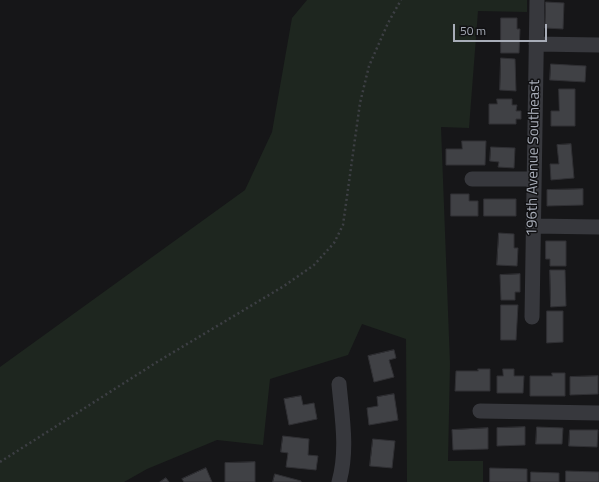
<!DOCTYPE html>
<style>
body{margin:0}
#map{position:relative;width:599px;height:482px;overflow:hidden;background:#161618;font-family:"Titillium Web",sans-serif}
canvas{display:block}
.scale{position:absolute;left:453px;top:24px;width:94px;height:18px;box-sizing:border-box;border:2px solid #a8adb8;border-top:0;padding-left:5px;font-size:12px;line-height:14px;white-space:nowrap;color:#a8adb8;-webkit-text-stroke:3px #111113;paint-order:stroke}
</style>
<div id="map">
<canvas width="599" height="482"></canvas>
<div class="scale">50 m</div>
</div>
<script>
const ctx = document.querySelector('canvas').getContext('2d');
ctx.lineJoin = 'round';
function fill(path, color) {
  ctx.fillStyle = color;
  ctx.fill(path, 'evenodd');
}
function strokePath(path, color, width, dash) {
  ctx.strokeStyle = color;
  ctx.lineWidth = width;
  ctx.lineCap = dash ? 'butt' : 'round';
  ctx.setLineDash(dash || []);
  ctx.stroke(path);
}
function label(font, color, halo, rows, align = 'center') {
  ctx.font = font + ' "Titillium Web",sans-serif';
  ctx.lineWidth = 3;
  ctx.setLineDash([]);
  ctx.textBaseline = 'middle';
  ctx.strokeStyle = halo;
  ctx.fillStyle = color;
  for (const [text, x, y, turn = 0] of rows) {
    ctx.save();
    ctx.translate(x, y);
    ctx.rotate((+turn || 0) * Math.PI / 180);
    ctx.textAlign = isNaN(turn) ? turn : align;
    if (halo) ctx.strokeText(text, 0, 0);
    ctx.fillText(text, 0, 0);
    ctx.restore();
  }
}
fill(new Path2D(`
 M307 0H527V12L478 11 469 128 441 127 450 364 448 461H483V482H407L406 339 362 324 348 355 270 379 263 445 217 440 147 469 124 482H0V367L245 190 272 132 292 18Z`), '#1e261f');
const building = new Path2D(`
 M546 2 564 3 563 29 545 28Z
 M501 18H517V29H520L519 53H501Z
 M501 58 515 59 516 91 500 90Z
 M551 64 586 66 585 82 550 80Z
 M559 89H575V126H551V111H559Z
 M497 99H512V105H517L516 111H521V119H516V124H489V104H497Z
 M462 141H486L485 165H446V149H462Z
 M571 144 574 178 551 180 550 164H559L557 145Z
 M491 147 515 148 514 168 498 167 499 162 490 161Z
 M583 189V205L547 206V190Z
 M451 194H469V201H478V216H451Z
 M484 199H516V216H484Z
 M499 233 514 234V248H518L517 266 497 265Z
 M546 241H566V266H550V259H546Z
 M550 270H565L566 306 551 307Z
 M520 274V292H515V300H501L500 275Z
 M501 305H518L516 340H501Z
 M547 311H563V342L547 343Z
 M394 350 396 358 389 360 394 377 374 382 368 356Z
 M478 369H490V391H455L456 371H478Z
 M503 369H514V376H524L523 393H497V376H503Z
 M552 373H565V396H530V376H552Z
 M598 376V394L570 395V377Z
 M394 394 398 420 369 425 367 408 378 406 377 397Z
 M301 396 303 405 314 403 317 419 289 425 284 399Z
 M525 427V445L497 446V428Z
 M537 427 563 428 562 444H536Z
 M488 428V449L453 450 452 430Z
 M570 430H598L597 447 569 446Z
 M283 436 309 439 308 455 318 456 316 470 286 467 288 453 281 452Z
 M373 439 395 441 392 468 370 466Z
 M255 462V482H225V463Z
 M206 468 212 482H184L182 479Z
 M490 468 527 469V482H490Z
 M566 471 599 472V482H566Z
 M531 472 559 473V482H531Z
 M275 474 301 481V482H273Z
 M166 478 169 482H160Z`);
fill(building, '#404145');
strokePath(building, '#303034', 1);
strokePath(new Path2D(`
 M0 462 157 362 284 286 314 265 334 243 343 225 360 103 369 66 388 23 401 0`), '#3d3f44', 2.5, [2, 3]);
strokePath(new Path2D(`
 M536 44 599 45
 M472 179H534
 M533 226 599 227
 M532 317 537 0
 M480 411 599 413
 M339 482C348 450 342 417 339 384`), '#37383d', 15);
label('15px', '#a8adb8', '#111113', [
 ["196th Avenue Southeast",534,158,-89]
]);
</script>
